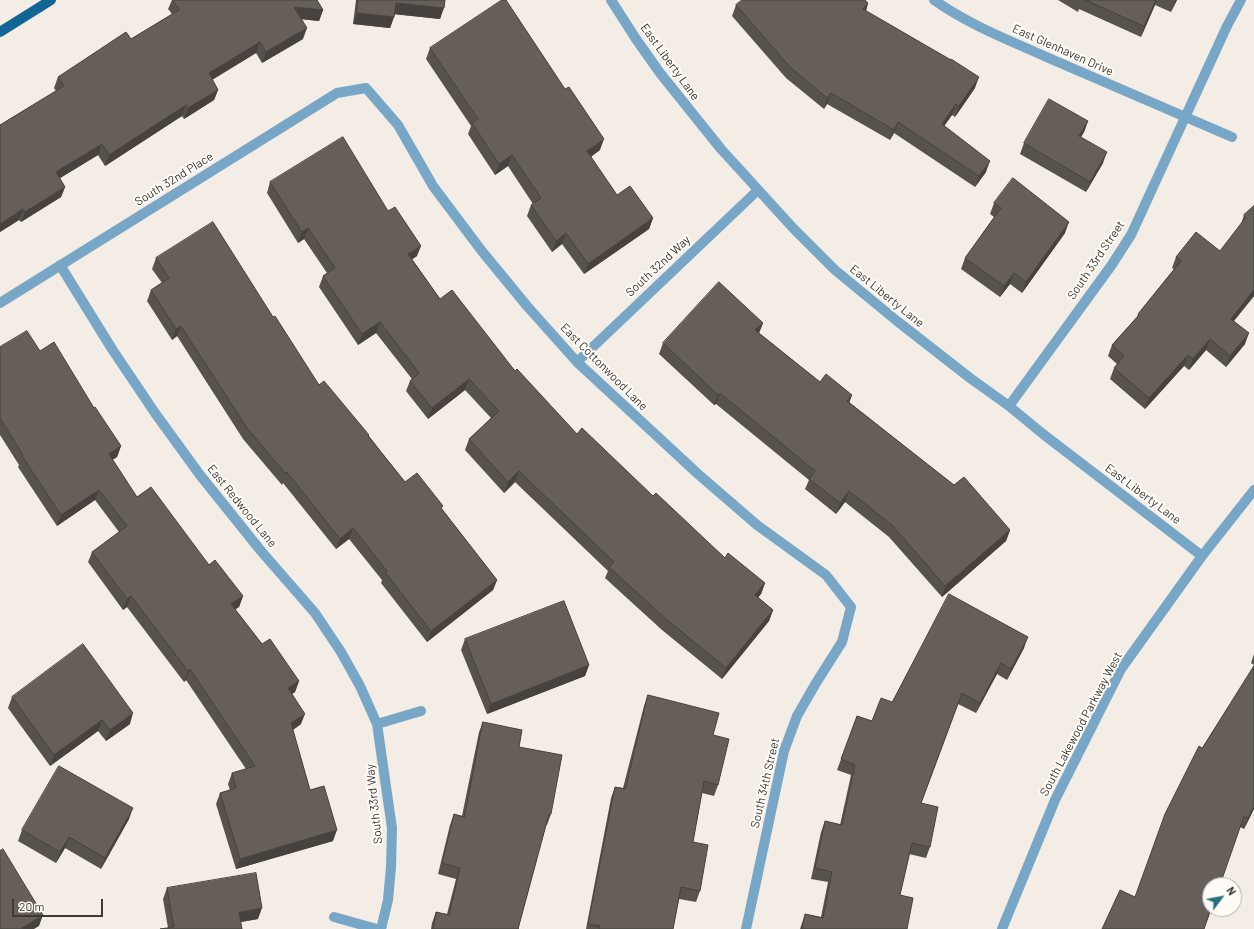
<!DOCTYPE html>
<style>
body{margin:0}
#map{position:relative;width:1254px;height:929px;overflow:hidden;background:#f4ede6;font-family:Barlow,sans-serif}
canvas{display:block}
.north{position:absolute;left:1202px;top:877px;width:40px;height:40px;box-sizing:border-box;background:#fffbf6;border:1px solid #b1ada9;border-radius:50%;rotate:58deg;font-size:11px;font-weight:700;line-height:16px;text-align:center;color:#3c3936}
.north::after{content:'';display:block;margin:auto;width:14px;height:18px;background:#2a6f7e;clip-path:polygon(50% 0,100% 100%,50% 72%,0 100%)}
.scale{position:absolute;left:12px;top:899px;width:91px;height:18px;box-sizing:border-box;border:2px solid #3c3936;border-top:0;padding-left:5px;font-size:12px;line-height:14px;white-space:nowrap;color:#3c3936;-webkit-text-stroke:3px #fffbf6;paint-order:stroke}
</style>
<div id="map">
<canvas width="1254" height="929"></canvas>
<div class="north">N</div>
<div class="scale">20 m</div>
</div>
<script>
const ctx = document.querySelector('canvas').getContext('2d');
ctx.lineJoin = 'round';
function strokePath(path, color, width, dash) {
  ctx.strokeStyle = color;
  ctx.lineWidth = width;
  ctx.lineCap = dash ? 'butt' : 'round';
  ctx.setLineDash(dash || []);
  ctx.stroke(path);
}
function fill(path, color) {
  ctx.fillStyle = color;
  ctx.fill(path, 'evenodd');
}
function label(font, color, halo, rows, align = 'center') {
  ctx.font = font + ' Barlow,sans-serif';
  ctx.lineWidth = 4;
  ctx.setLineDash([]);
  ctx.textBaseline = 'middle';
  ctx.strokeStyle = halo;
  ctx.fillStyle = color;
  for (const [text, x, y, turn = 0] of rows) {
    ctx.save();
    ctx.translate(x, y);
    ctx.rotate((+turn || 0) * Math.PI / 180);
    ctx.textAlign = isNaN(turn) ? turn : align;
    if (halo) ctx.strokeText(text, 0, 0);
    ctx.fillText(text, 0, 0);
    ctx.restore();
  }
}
strokePath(new Path2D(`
 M611 0 636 39 660 73 721 149 793 228 835 270 897 321 970 378 1009 406 1043 434 1202 556
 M934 0C969 25 1011 41 1051 59 1111 85 1172 111 1232 137
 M60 265 112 349 155 413 200 475 261 551 315 613 341 652 360 686 377 724 392 828 391 867 388 900 381 929
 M0 303 337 93 366 88 398 125 433 186 481 250 527 306 577 362 698 474 757 525 826 575 851 607 842 642 816 683 797 716 784 751 746 929
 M577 362 758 190
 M1009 406 1111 266 1131 235 1227 26 1241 0
 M377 724 421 711
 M334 917 377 929
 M1002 929 1055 800 1121 669 1202 556 1254 490`), '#78a6c6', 10);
strokePath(new Path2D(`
 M0 32 51 0`), '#126693', 10);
fill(new Path2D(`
 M172 0H317L323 10 319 21 301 19 303 39 262 63 256 53 212 80 218 90 214 100 184 119 182 116 105 166 98 155 60 178 65 187 61 197 21 222 19 220 0 232V125L56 91 54 88 58 77 131 39 172 14 168 9Z
 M356 0H445L440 19 395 14 394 17 390 28 353 24Z
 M1058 0H1177L1171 12 1155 5 1141 37 1079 9 1078 12Z
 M868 3 866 11 975 88 955 117 952 115 944 126 986 172 975 187 894 133 890 140 827 104 824 109 786 78 732 16 736 5Z
 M430 48 600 150 591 157 617 195 653 218 649 229 584 274 562 244 552 252 527 216 531 205 533 204 508 166 495 175 468 134 471 126 426 59Z
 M1088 121 1084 132 1081 137 1103 163 1086 192 1020 154 1024 143Z
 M270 182 417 256 412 259 440 299 515 371 577 434 653 496 725 558 765 583 761 594 758 597 773 610 769 621 722 679 662 630 605 578 608 571 515 482 504 493 465 450 469 439 491 418 465 390 428 419 406 391 410 381 412 379 376 333 358 345 319 287 323 276 327 273 304 239 298 243 267 193Z
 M994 203 1065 233 1022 293 1010 284 1000 297 961 269 965 258 994 217 990 214Z
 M1254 206V296L1234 321 1245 344 1226 367 1206 350 1189 370 1184 366 1145 409 1110 379 1114 368 1117 364 1108 356 1112 345 1137 317 1138 314 1174 269 1172 268 1176 257 1220 251 1241 224 1244 215Z
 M156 258 273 317 319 385 369 436 405 482 442 509 497 580 493 590 427 642 381 583 382 580 349 539 336 549 283 483 282 485 243 439 177 336 172 340 147 301 151 290 162 283 152 269Z
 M763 323 759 333 820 382 852 395 849 402 1010 530 1006 541 942 597 889 537 845 502 836 514 805 489 809 480 716 404 714 405 659 354 663 343Z
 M0 347 40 351 94 408 121 446 117 457 112 460 137 497 243 596 239 607 235 609 262 644 299 681 295 692 292 694 301 724 293 730 310 790 333 841 236 869 216 804 220 793 230 790 228 784 232 773 246 769 186 680 184 682 127 607 123 610 88 562 92 552 119 532 95 500 57 526 18 467 19 465 0 435Z
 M465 639 589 665 585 676 487 714 461 650Z
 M1024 648 1007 680 997 674 976 713 958 704 921 804 930 847 926 858 909 854 900 895 907 929H800L805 914 821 917 828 882 811 879 821 832 825 821 840 825 851 775 837 770 857 716 872 721 892 702Z
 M1254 654V665L1251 663Z
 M648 695 713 735 718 785 714 796 702 793 693 842 700 891 696 902 679 899 673 929H586L611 798 615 787 623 788 644 706Z
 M12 697 130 724 106 741 98 731 50 766 8 708Z
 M483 722 519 747 551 814 547 825H546L518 929H519H431L432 923 436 912 447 914 456 879 438 874 450 825 454 814 462 816 479 732Z
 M1254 809 1244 829 1240 827 1204 929 1135 897Z
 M129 819 101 869 65 848 56 863 18 841 22 830Z
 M167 888 258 919 241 922 168 928 163 899Z`), '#58524d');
fill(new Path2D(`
 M1156 0 1155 5 1141 37 1144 26Z
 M1176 0H1177L1171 12Z
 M396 3 444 8 440 19 392 14Z
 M868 3 865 14 863 9Z
 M294 7 323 10 319 21 290 18Z
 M357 13 394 17 390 28 353 24Z
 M307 28 303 39 262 63 266 52Z
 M260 42 256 53 205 84 209 73Z
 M979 77 975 88 955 117 959 106Z
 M218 90 214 100 184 119 188 108Z
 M831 93 827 104 824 109 827 98Z
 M956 104 952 115 938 135 942 124Z
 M186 105 182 116 105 166 109 155Z
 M1088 121 1084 132 1075 147 1079 136Z
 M898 122 894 133 890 140 894 130Z
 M604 139 600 150 583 162 587 151Z
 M102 144 98 155 52 183 56 172Z
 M1107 152 1103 163 1086 192 1090 182Z
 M512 155 508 166 495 175 499 164Z
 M990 161 986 172 975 187 979 176Z
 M65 187 61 197 21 222 25 212Z
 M23 209 19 220 0 232V224Z
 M653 218 649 229 584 274 588 264Z
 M1069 222 1065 233 1022 293 1026 282Z
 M308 228 304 239 298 243 302 232Z
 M566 233 562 244 552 252 556 241Z
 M421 246 417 256 404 265 408 254Z
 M1014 273 1010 284 1000 297 1004 286Z
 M1254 290V296L1227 329 1231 319Z
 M380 322 376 333 358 345 362 334Z
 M763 323 759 333 755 330Z
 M181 326 177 336 172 340 176 329Z
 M1249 333 1245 344 1226 367 1230 356Z
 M1210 339 1206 350 1189 370 1193 359Z
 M1188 355 1184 366 1145 409 1149 398Z
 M469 379 465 390 428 419 432 408Z
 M720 393 716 404 714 405 718 395Z
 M852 395 848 406 847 401Z
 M121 446 117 457 105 465 109 454Z
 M519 471 515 482 504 493 508 482Z
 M99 490 95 500 57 526 61 515Z
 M849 491 845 502 836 514 840 503Z
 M353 528 349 539 336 549 340 539Z
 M1010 530 1006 541 942 597 945 586Z
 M497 580 493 590 427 642 431 631Z
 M765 583 761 594 751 606 755 595Z
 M131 596 127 607 123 610 127 599Z
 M243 596 239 607 227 615 231 604Z
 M773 610 769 621 722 679 726 668Z
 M1028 637 1024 648 1007 680 1011 669Z
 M1001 663 997 674 976 713 980 703Z
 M589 665 585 676 487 714 491 704Z
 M190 669 186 680 184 682 188 671Z
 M299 681 295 692 284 699 288 688Z
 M133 713 130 724 106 741 110 730Z
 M305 714 301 724 287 734 291 723Z
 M102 720 98 731 50 766 54 755Z
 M1254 806V809L1244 829 1248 818Z
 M133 808 129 819 101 869 105 858Z
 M337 830 333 841 236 869 240 859Z
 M69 837 65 848 56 863 60 852Z
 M262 908 258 919 235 923 239 912Z
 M43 915 39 926 34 929H20Z`), '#47423e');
const building = new Path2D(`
 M173 0H317L323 10 294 7 307 28 266 52 260 42 209 73 218 90 188 108 186 105 109 155 102 144 56 172 65 187 25 212 23 209 0 224V125L64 86 58 77 126 32 131 39 179 10Z
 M358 0H445L444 8 396 3 394 17 357 13Z
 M502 0H506L565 89 569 87 604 139 587 151 617 195 630 186 653 218 588 264 566 233 556 241 531 205 541 198 512 155 499 164 472 123 478 119 430 48Z
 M742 0H865L868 3 863 9 951 60V59L979 77 959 106 956 104 942 124 990 161 979 176 898 122 894 130 831 93 827 98 790 67 736 5Z
 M1086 0H1156L1144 26Z
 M1049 99 1088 121 1079 136 1107 152 1090 182 1024 143Z
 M343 137 388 211 395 207 421 246 408 254 440 299 452 290 515 371 517 369 577 434 582 428 653 496 656 493 725 558 728 553 765 583 755 595 773 610 726 668 666 619 609 567 614 562 519 471 508 482 469 439 499 411 469 379 432 408 410 381 419 373 380 322 362 334 323 276 335 268 308 228 302 232 270 182Z
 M1013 178 1069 222 1026 282 1014 273 1004 286 965 258 1001 208 994 203Z
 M1254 206V290L1231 319 1249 333 1230 356 1210 339 1193 359 1188 355 1149 398 1114 368 1124 356 1112 345 1139 315 1138 314 1181 261 1176 257 1196 232 1220 251 1246 217 1244 215Z
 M213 222 273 317 275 316 319 385 324 381 369 435 368 436 405 482 417 473 443 506 441 508 497 580 431 631 385 572 387 571 353 528 340 539 287 472 286 474 247 428 181 326 176 329 151 290 169 278 156 258Z
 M719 282 763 323 755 330 820 382 826 374 852 395 847 401 954 485 964 477 1010 530 945 586 893 526 849 491 840 503 809 479 815 471 720 393 718 395 663 343Z
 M27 331 40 351 54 342 94 408 95 407 121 446 109 454 137 497 151 487 209 565 215 560 243 596 231 604 262 644 270 639 299 681 288 688 305 714 291 723 310 790 324 786 337 830 240 859 220 793 236 788 232 773 255 766 190 669 188 671 131 596 127 599 92 552 127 526 99 490 61 515 22 456 23 455 0 418V347Z
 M949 594 1028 637 1011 669 1001 663 980 703 962 693 921 803 938 807 930 847 912 843 900 895 913 898 907 929H802L805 914 823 918 832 872 815 868 825 821 842 825 855 765 841 759 857 716 872 721 881 698 892 702Z
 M564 601 589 665 491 704 465 639Z
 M83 644 133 713 110 730 102 720 54 755 12 697Z
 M1254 666V806L1248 818 1244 816 1220 885H1210V909H1211L1204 929H1102L1120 890 1135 897 1165 814 1199 746 1202 748Z
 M648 695 719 713 713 735 729 739 718 785 704 781 693 842 708 845 700 891 681 887 673 929H599L600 926 588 924 615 787 625 789Z
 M483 722 522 730 519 747 562 755 551 814H549L518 929H519H433L436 912 449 915 460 868 442 863 454 814 464 817Z
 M59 766 133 808 105 858 69 837 60 852 22 830Z
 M3 849 43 915 20 929H0V851Z
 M256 873 262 908 239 912 242 929H160L174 927 167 888Z`);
fill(building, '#665f59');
strokePath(building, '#47423e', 1);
label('12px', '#3c3936', '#fffbf6', [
 ["East Glenhaven Drive",1063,50,24],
 ["East Liberty Lane",670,62,54],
 ["South 32nd Place",174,179,-32],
 ["South 33rd Street",1096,260,-56],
 ["South 32nd Way",658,266,-43],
 ["East Liberty Lane",887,296,39],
 ["East Cottonwood Lane",604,367,45],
 ["East Liberty Lane",1143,494,37],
 ["East Redwood Lane",242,506,51],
 ["South Lakewood Parkway West",1081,724,-62],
 ["South 34th Street",765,783,-77],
 ["South 33rd Way",374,804,-96]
]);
</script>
